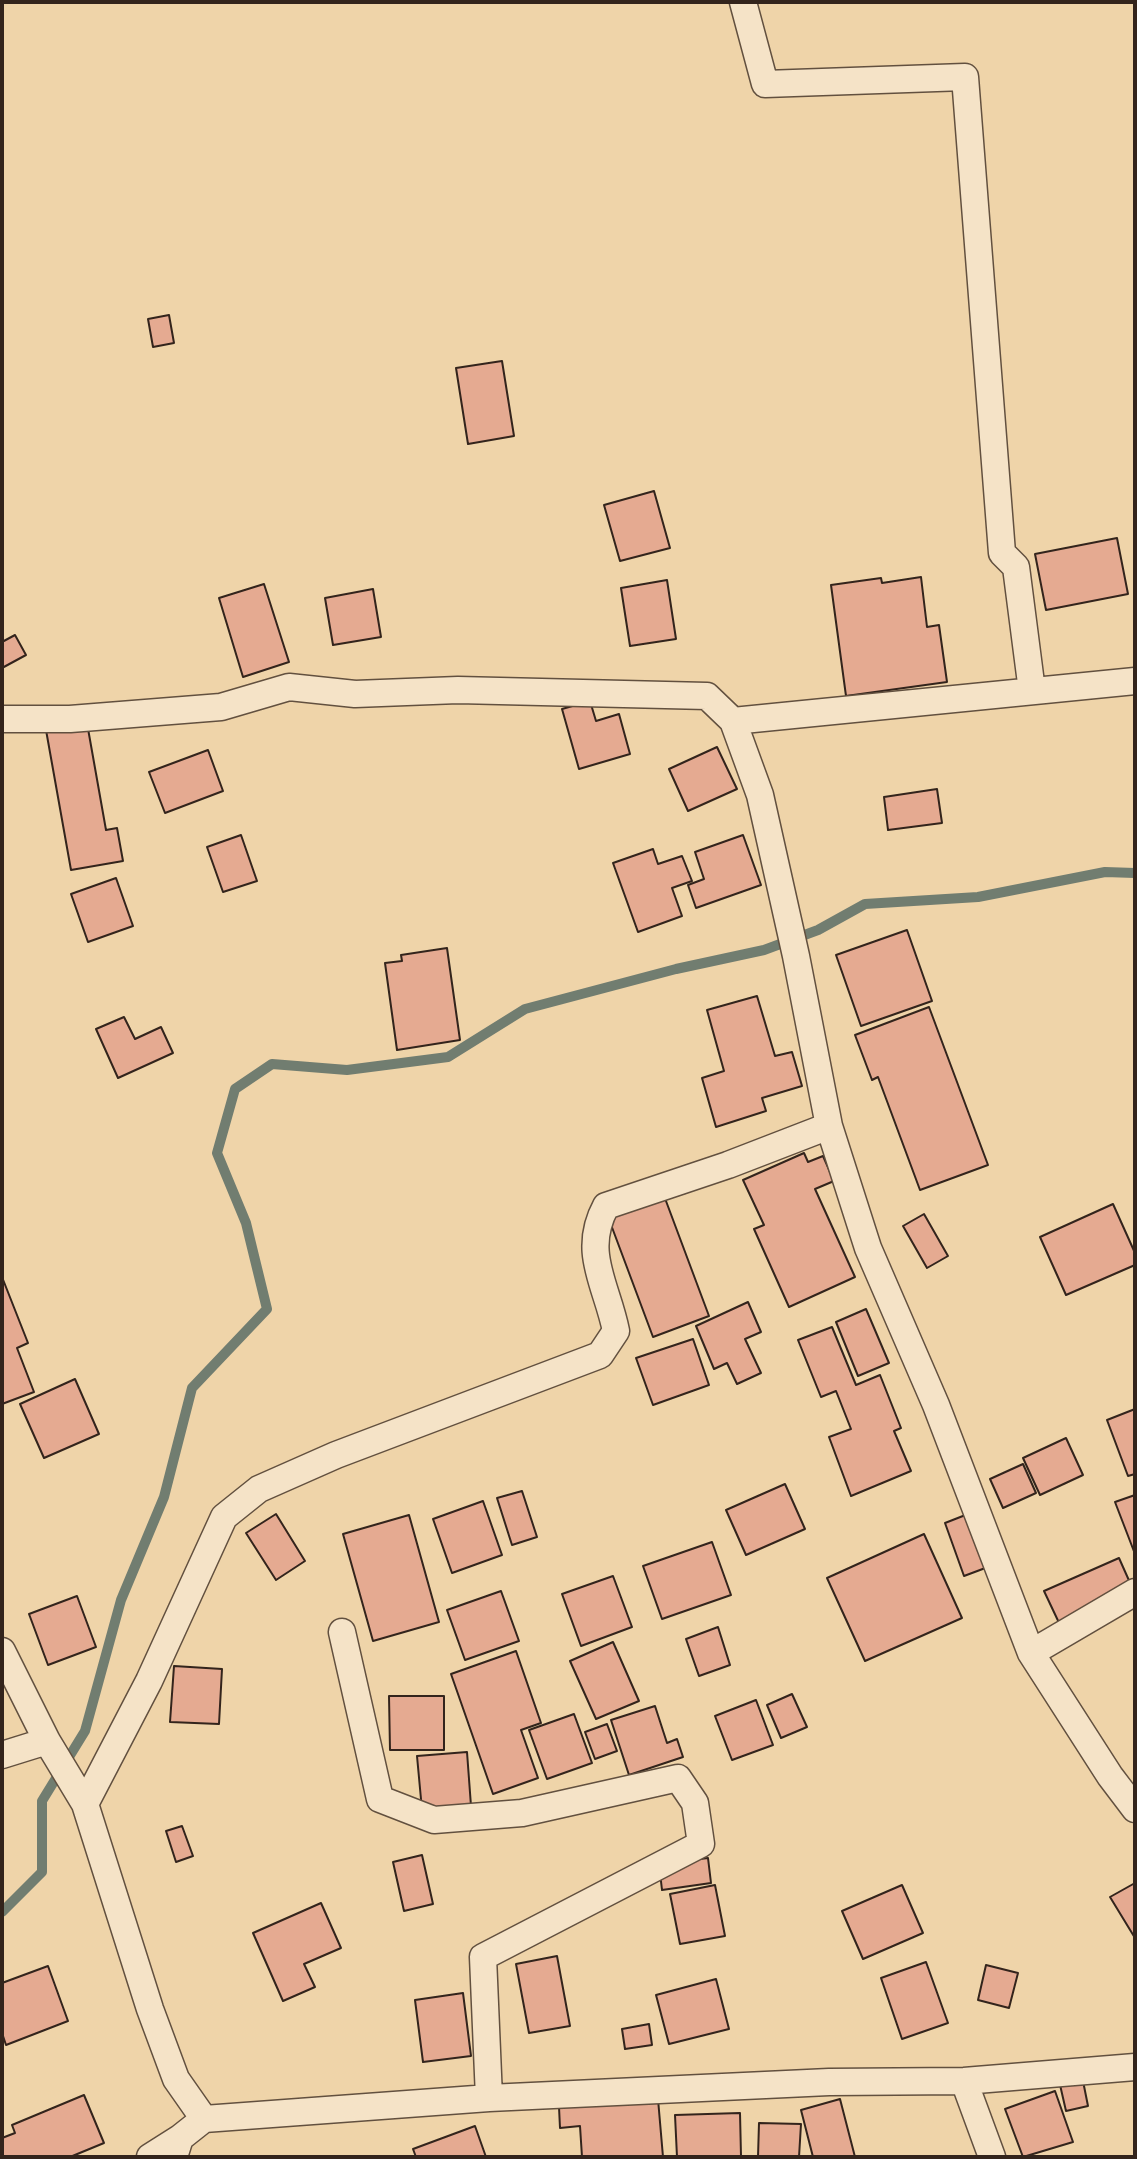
<!DOCTYPE html>
<style>
body{margin:0}
#map{position:relative;width:1137px;height:2159px;overflow:hidden;background:#efd4a9;font-family:"Libre Bodoni",serif}
canvas{display:block}
.frame{position:absolute;inset:0;border:4px solid #33241c;pointer-events:none}
</style>
<div id="map">
<canvas width="1137" height="2159"></canvas>
<div class="frame"></div>
</div>
<script>
const ctx = document.querySelector('canvas').getContext('2d');
ctx.lineJoin = 'round';
function strokePath(path, color, width, dash) {
  ctx.strokeStyle = color;
  ctx.lineWidth = width;
  ctx.lineCap = dash ? 'butt' : 'round';
  ctx.setLineDash(dash || []);
  ctx.stroke(path);
}
function fill(path, color) {
  ctx.fillStyle = color;
  ctx.fill(path, 'evenodd');
}
strokePath(new Path2D(`
 M2 1912 42 1872V1801L85 1731 121 1600 164 1497 192 1388 267 1309 246 1223 217 1153 235 1089 272 1064 347 1070 448 1057 525 1009 676 969 764 950 818 930 865 904 978 897 1105 872 1135 873`), '#717d70', 10);
const building = new Path2D(`
 M169 315 174 343 153 347 148 319Z
 M502 361 514 436 468 444 456 368Z
 M654 491 670 548 620 561 604 505Z
 M1117 538 1128 594 1046 610 1035 554Z
 M921 577 927 627 939 625 947 682 846 696 831 585 881 578 882 583Z
 M667 580 676 639 630 646 621 588Z
 M264 584 289 662 243 677 219 598Z
 M373 589 381 637 333 645 325 598Z
 M15 635 26 655 2 668V642Z
 M590 701 596 721 619 714 630 754 579 769 562 709Z
 M87 723 106 830 117 828 123 861 71 870 46 730Z
 M717 747 737 789 688 811 669 769Z
 M208 750 223 791 165 813 149 772Z
 M937 789 942 823 888 830 884 797Z
 M241 835 257 881 223 892 207 847Z
 M743 835 761 885 696 908 688 885 704 879 695 852Z
 M653 849 658 864 682 856 692 881 672 888 682 916 638 932 613 863Z
 M116 878 133 926 88 942 71 894Z
 M907 930 932 1001 861 1026 836 955Z
 M447 948 460 1040 397 1050 385 963 402 961 401 955Z
 M757 996 775 1056 792 1052 802 1086 762 1098 766 1111 716 1127 702 1078 724 1071 707 1010Z
 M929 1007 988 1165 920 1190 878 1077 872 1080 855 1035Z
 M124 1017 135 1039 161 1027 173 1053 118 1078 96 1029Z
 M804 1153 808 1162 823 1156 834 1181 815 1189 855 1277 789 1307 754 1229 764 1225 743 1180Z
 M663 1193 709 1316 653 1337 607 1214Z
 M1113 1204 1135 1253V1265L1066 1295 1040 1237Z
 M924 1214 948 1256 927 1268 903 1226Z
 M2 1277 28 1343 17 1348 34 1392 2 1404Z
 M748 1302 761 1332 745 1339 761 1373 737 1384 727 1363 714 1369 696 1326Z
 M866 1309 889 1363 858 1376 836 1322Z
 M832 1327 856 1385 880 1375 901 1428 894 1431 911 1471 851 1496 829 1437 851 1429 836 1391 821 1397 798 1340Z
 M693 1339 709 1385 653 1405 636 1358Z
 M75 1379 99 1434 44 1458 20 1404Z
 M1135 1409V1474L1128 1476 1107 1420Z
 M1066 1438 1083 1475 1040 1495 1023 1458Z
 M1023 1464 1036 1493 1003 1508 990 1479Z
 M785 1484 805 1529 746 1555 726 1510Z
 M522 1491 537 1537 512 1545 497 1498Z
 M1135 1495V1554L1115 1502Z
 M483 1501 502 1555 452 1573 433 1519Z
 M276 1514 305 1561 276 1580 246 1533Z
 M968 1514 988 1567 964 1576 945 1523Z
 M409 1515 439 1622 373 1641 343 1534Z
 M924 1534 962 1618 865 1661 827 1578Z
 M712 1542 731 1595 662 1619 643 1566Z
 M1119 1558 1135 1594 1061 1627 1044 1591Z
 M613 1576 632 1627 581 1646 562 1594Z
 M501 1591 519 1641 465 1660 447 1610Z
 M77 1596 96 1647 48 1665 29 1614Z
 M718 1627 730 1665 699 1676 686 1639Z
 M613 1642 639 1701 596 1719 570 1661Z
 M516 1651 541 1723 521 1730 538 1778 493 1794 451 1674Z
 M174 1666 222 1669 219 1724 170 1722Z
 M792 1694 807 1727 781 1738 767 1705Z
 M389 1696H444V1750H390Z
 M756 1700 773 1745 732 1760 715 1716Z
 M655 1706 667 1743 677 1739 683 1757 629 1775 611 1720Z
 M574 1714 592 1763 547 1779 529 1730Z
 M607 1724 617 1751 595 1759 585 1732Z
 M467 1752 471 1806 422 1810 417 1756Z
 M182 1826 193 1856 176 1862 166 1831Z
 M422 1855 433 1904 404 1911 393 1862Z
 M708 1858 711 1883 662 1890 659 1864Z
 M1135 1883V1938L1110 1897Z
 M715 1885 725 1936 680 1944 670 1894Z
 M902 1885 923 1933 863 1959 842 1911Z
 M321 1903 341 1948 304 1964 315 1987 283 2001 253 1933Z
 M557 1956 570 2026 529 2033 516 1964Z
 M926 1962 948 2023 902 2039 881 1978Z
 M986 1965 1018 1973 1009 2008 978 2000Z
 M48 1966 68 2021 6 2045 2 2033V1983Z
 M716 1979 729 2029 669 2044 656 1995Z
 M463 1993 471 2056 423 2062 415 2000Z
 M649 2024 652 2045 625 2049 622 2029Z
 M1081 2071 1088 2106 1066 2111 1058 2076Z
 M1055 2091 1073 2142 1023 2157 1005 2109Z
 M84 2095 104 2143 70 2157H2V2138L15 2133 12 2125Z
 M658 2099 663 2157H582L580 2126 560 2128 559 2107Z
 M840 2099 855 2157H813L801 2110Z
 M740 2113 741 2156 677 2157 675 2115Z
 M759 2123 801 2124 799 2157H758Z
 M475 2126 486 2157H416L413 2149Z`);
fill(building, '#e5aa91');
strokePath(building, '#33241c', 2);
const street = new Path2D(`
 M743 2 765 84 965 77 1002 553 1016 567 1032 691
 M2 719H70L221 707 289 687 355 694 458 690 707 696 733 721 760 795 796 956 829 1126 868 1248 936 1405 1031 1653 1110 1776 1135 1809
 M733 721 1135 681
 M342 1632 380 1799 434 1820 522 1813 678 1778 695 1803 701 1844 483 1957 489 2098
 M2 1651 47 1741 85 1804 150 2009 176 2079 204 2119 489 2098 829 2082 964 2081 1135 2067
 M1031 1653 1135 1592
 M2 1755 47 1741
 M85 1804 149 1681 224 1517 259 1489 336 1455 600 1355 616 1331C607 1285 581 1252 606 1206L728 1165 829 1126
 M964 2081 992 2157
 M150 2157 180 2138
 M174 2157 180 2138 204 2119`);
strokePath(street, '#62503f', 29);
strokePath(street, '#f5e3c7', 26);
</script>
